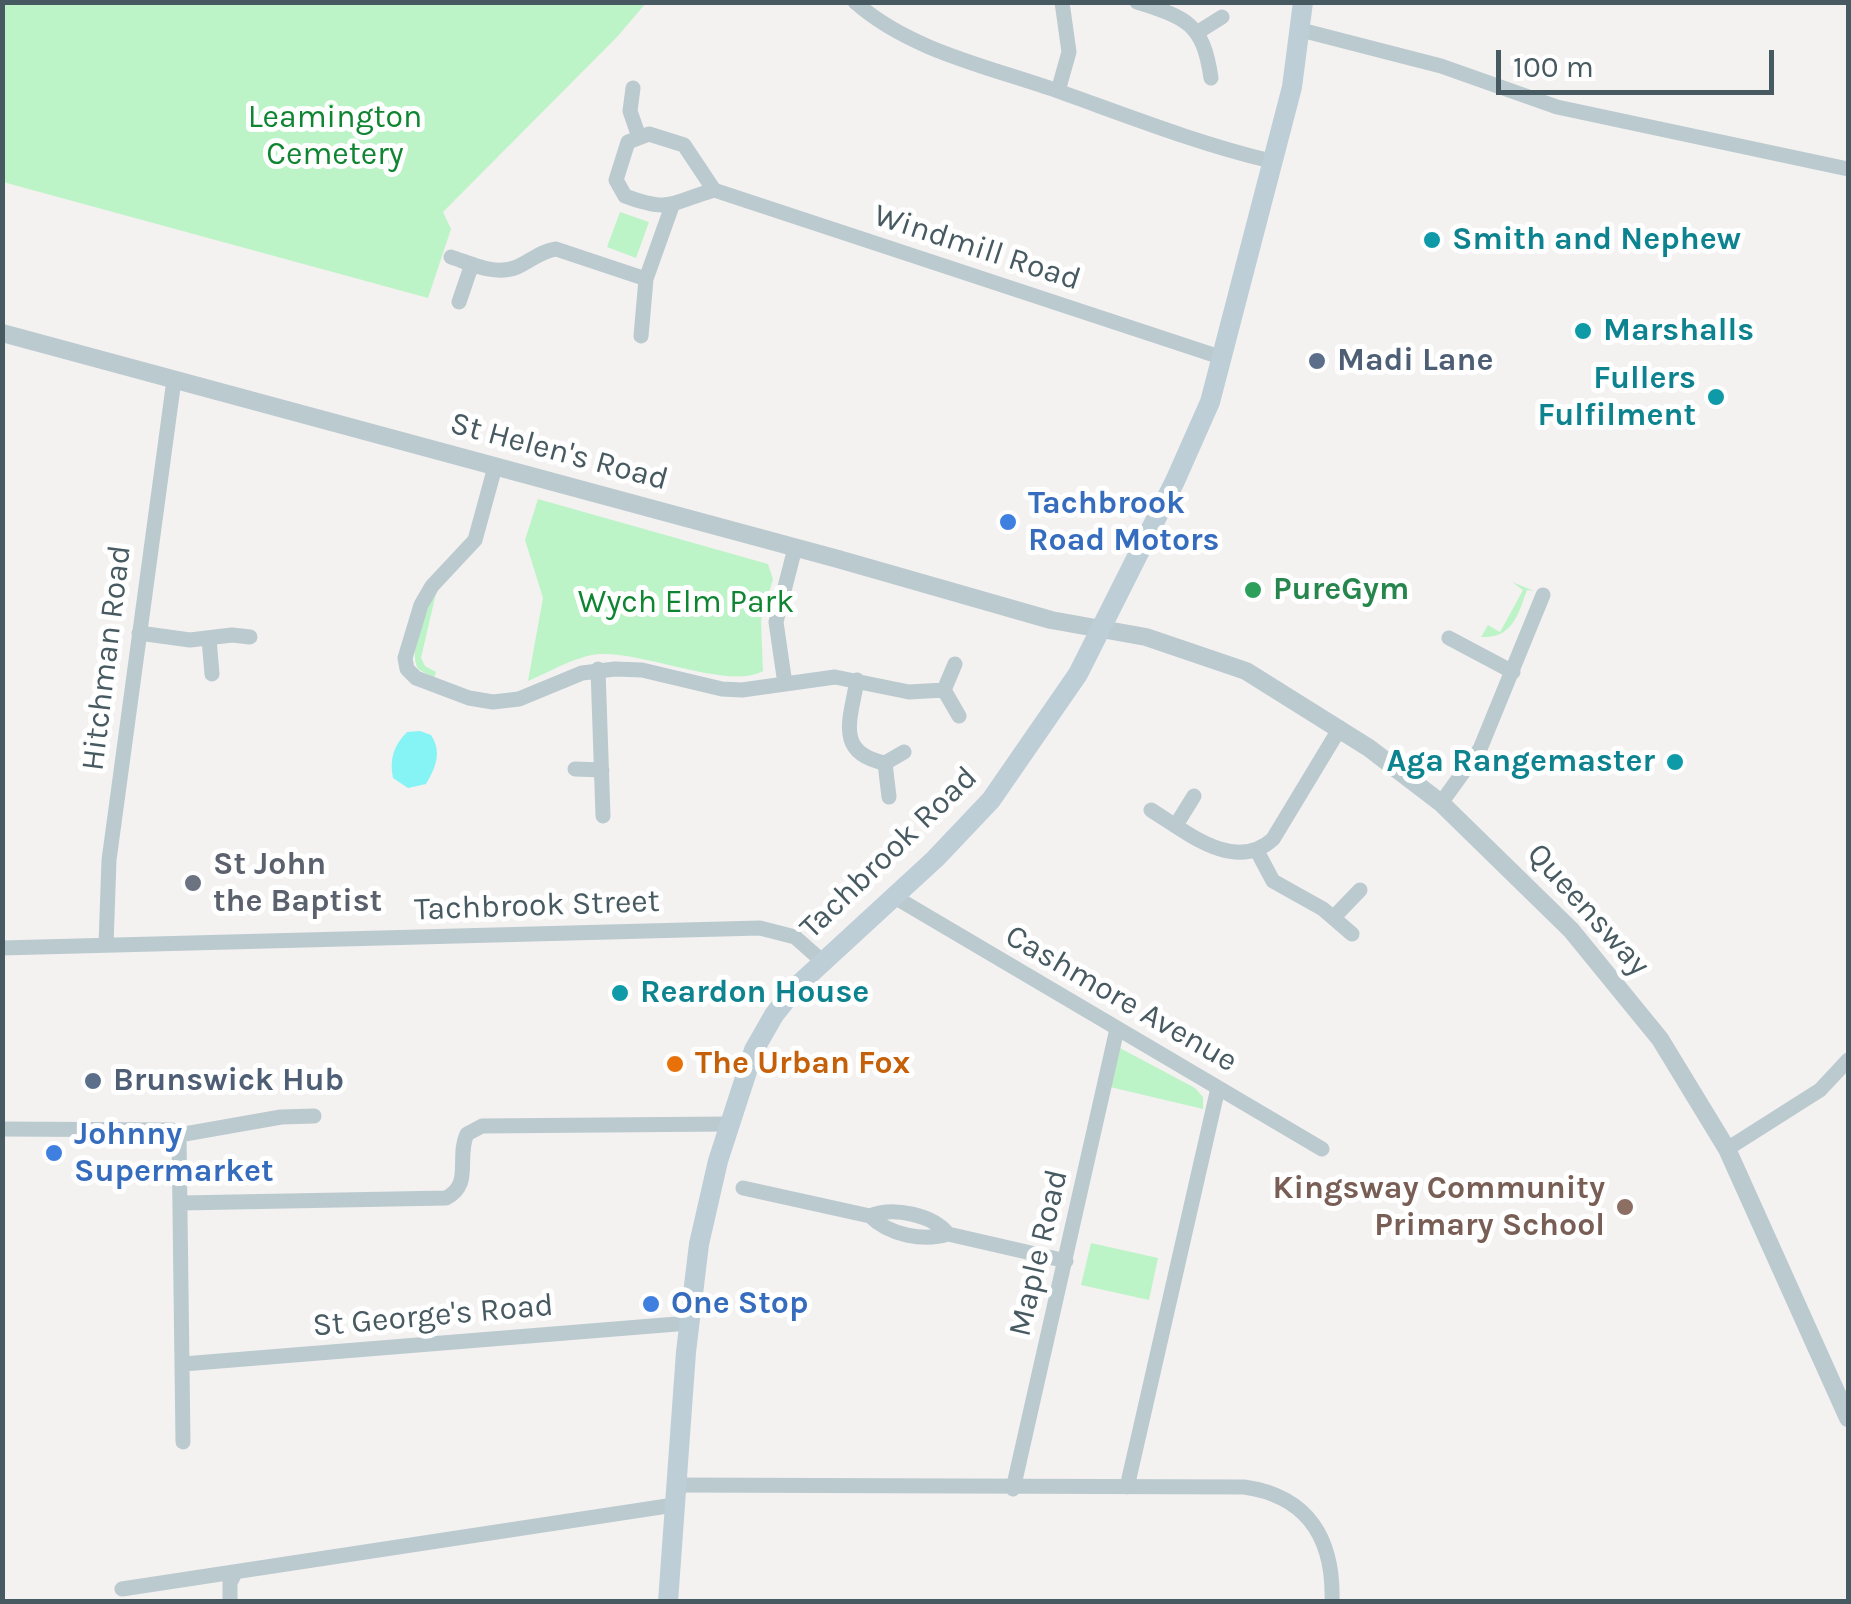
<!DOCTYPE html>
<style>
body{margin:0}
#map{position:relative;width:1851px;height:1604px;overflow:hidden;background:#f4f1f1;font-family:Karla,sans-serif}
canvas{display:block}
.frame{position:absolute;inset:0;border:5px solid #475a61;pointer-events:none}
.scale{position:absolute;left:1496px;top:50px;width:278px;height:45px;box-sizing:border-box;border:5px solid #475a61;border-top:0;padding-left:12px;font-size:30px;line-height:35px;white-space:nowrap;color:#475a61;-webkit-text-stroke:8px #fff;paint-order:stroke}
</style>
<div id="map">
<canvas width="1851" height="1604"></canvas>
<div class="frame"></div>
<div class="scale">100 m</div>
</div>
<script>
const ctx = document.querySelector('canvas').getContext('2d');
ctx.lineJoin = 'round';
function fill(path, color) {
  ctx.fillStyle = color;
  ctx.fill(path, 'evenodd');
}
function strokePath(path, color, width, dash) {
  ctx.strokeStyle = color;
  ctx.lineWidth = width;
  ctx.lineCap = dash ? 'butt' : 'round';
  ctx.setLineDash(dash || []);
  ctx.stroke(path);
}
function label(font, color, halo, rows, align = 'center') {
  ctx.font = font + ' Karla,sans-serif';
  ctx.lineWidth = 10;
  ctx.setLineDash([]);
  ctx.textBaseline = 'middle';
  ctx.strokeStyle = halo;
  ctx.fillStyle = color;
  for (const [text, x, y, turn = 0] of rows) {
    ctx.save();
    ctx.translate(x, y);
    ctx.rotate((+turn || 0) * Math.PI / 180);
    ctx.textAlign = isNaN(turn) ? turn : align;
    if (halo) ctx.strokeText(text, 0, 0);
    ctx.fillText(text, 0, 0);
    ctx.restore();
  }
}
fill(new Path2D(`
 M2 3 3 2 646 3 617 37 443 212 451 229 428 298 3 182Z
 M620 212 649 222 636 258 607 247Z
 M538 499 768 564 773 579 761 621 763 671C731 690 644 652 601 654 577 655 550 672 528 681L543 598 525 540Z
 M1512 582 1534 591 1527 590C1518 615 1512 639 1481 637L1488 625 1500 632 1523 590Z
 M436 593 421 658 425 666 436 672 434 678 418 669C408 650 425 611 436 593Z
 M1118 1047 1195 1088 1203 1097V1109L1110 1087Z
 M1091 1243 1158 1258 1149 1300 1081 1285Z`), '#bdf4c7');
fill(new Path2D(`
 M420 731 431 735C442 752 436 767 426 784L408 788 393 778C389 759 394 745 407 732Z`), '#86f3f4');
strokePath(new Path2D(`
 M855 2C910 51 990 67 1058 91 1128 116 1199 144 1271 161
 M1137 2C1187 18 1203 23 1211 78
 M1301 30 1441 66 1557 107 1848 169
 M1198 32 1222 17
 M633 88 630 111 639 137
 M1058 91 1069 52 1062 2
 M649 134 684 145 714 190C670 203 671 213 625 196L616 180 628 142Z
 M714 190 1223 358
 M451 257C472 264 495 276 517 267 531 261 540 251 556 249L646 279
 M459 302 472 264
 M641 336 646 279 672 206
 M495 467 475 540 432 586 421 605 405 658 407 669 416 678 469 698 493 702 519 699 582 673 615 669 642 670 722 689 742 690 835 677 909 692 944 690
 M139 633 190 640 232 635 250 637
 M1449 638 1513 672
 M209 639 212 674
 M955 664 944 690 959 716
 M598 669 603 816
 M857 680C851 718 834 753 885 763L904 752
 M785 684 776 622 795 548
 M885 763 889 797
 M575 769 602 770
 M1441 803 1480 749 1543 595
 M1151 810C1185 831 1235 874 1273 839L1340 728
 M1176 825 1194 796
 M1257 851 1273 881 1323 909 1352 934
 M893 896 1322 1149
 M1334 917 1360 890
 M106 945 109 860 174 380
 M2 948 760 928 795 937 822 961
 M2 1129 172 1130 179 1135 281 1117 314 1116
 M179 1135 183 1442
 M1727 1149 1820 1090 1848 1060
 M743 1188 870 1216C889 1235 924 1242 948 1234L1066 1261
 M181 1203 446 1198C473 1185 456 1157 467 1134L482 1126 728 1124
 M870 1216C893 1206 933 1215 948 1234
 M183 1364 689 1323
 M676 1485 1244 1487C1309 1496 1334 1540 1332 1602
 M1127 1487 1218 1088
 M1013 1489 1117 1029
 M122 1589 674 1505
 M230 1602V1583L235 1573`), '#bbcacf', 15);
strokePath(new Path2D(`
 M2 333 838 559 1051 620 1146 637 1246 671 1369 748 1441 803 1571 930 1660 1039 1727 1149 1848 1418`), '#bbcacf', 18);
strokePath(new Path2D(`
 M668 1602 686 1352 699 1244 718 1161 754 1050 774 1015 797 986 935 859 991 800 1078 674 1175 481 1210 402 1292 87 1303 2`), '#bdced6', 20);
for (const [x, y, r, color] of [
 [1432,240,10,"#0f9aa8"],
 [1583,331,10,"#0f9aa8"],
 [1317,361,10,"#5c6f8a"],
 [1716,397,10,"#0f9aa8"],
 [1008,522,10,"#3f7fe0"],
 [1253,590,10,"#2e9e5b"],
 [1675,762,10,"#0f9aa8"],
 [193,883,10,"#6b7280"],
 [620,993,10,"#0f9aa8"],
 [675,1064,10,"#e8710a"],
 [93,1081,10,"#5c6f8a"],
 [54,1153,10,"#3f7fe0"],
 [1625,1207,10,"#8d6e63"],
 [651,1304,10,"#3f7fe0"]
]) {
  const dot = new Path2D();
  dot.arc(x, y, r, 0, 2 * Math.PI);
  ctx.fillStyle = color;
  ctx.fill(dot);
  strokePath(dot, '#fff', 4);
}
label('32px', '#0f8532', '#fff', [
 ["Leamington",335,118],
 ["Cemetery",335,155],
 ["Wych Elm Park",686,603]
]);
label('bold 32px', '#0d838f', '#fff', [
 ["Smith and Nephew",1452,240],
 ["Marshalls",1603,331],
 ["Fullers",1696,379,"right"],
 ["Fulfilment",1696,416,"right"],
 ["Aga Rangemaster",1655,762,"right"],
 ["Reardon House",640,993]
], 'left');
label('32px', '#475a61', '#fff', [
 ["Windmill Road",977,248,18],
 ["St Helen's Road",559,452,15],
 ["Hitchman Road",107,658,-83],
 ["Tachbrook Road",889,853,-44],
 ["Tachbrook Street",537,906,-2],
 ["Queensway",1588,910,48],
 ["Cashmore Avenue",1121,999,30],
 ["Maple Road",1039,1253,-77],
 ["St George's Road",433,1316,-5]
]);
label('bold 32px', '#4e5e75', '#fff', [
 ["Madi Lane",1337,361],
 ["Brunswick Hub",113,1081]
], 'left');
label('bold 32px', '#366cbe', '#fff', [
 ["Tachbrook",1028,504],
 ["Road Motors",1028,541],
 ["Johnny",74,1135],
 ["Supermarket",74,1172],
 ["One Stop",671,1304]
], 'left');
label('bold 32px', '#27864d', '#fff', [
 ["PureGym",1273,590]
], 'left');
label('bold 32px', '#5b616d', '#fff', [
 ["St John",213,865],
 ["the Baptist",213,902]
], 'left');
label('bold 32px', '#c56008', '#fff', [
 ["The Urban Fox",695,1064]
], 'left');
label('bold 32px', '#785e54', '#fff', [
 ["Kingsway Community",1605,1189],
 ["Primary School",1605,1226]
], 'right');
</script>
